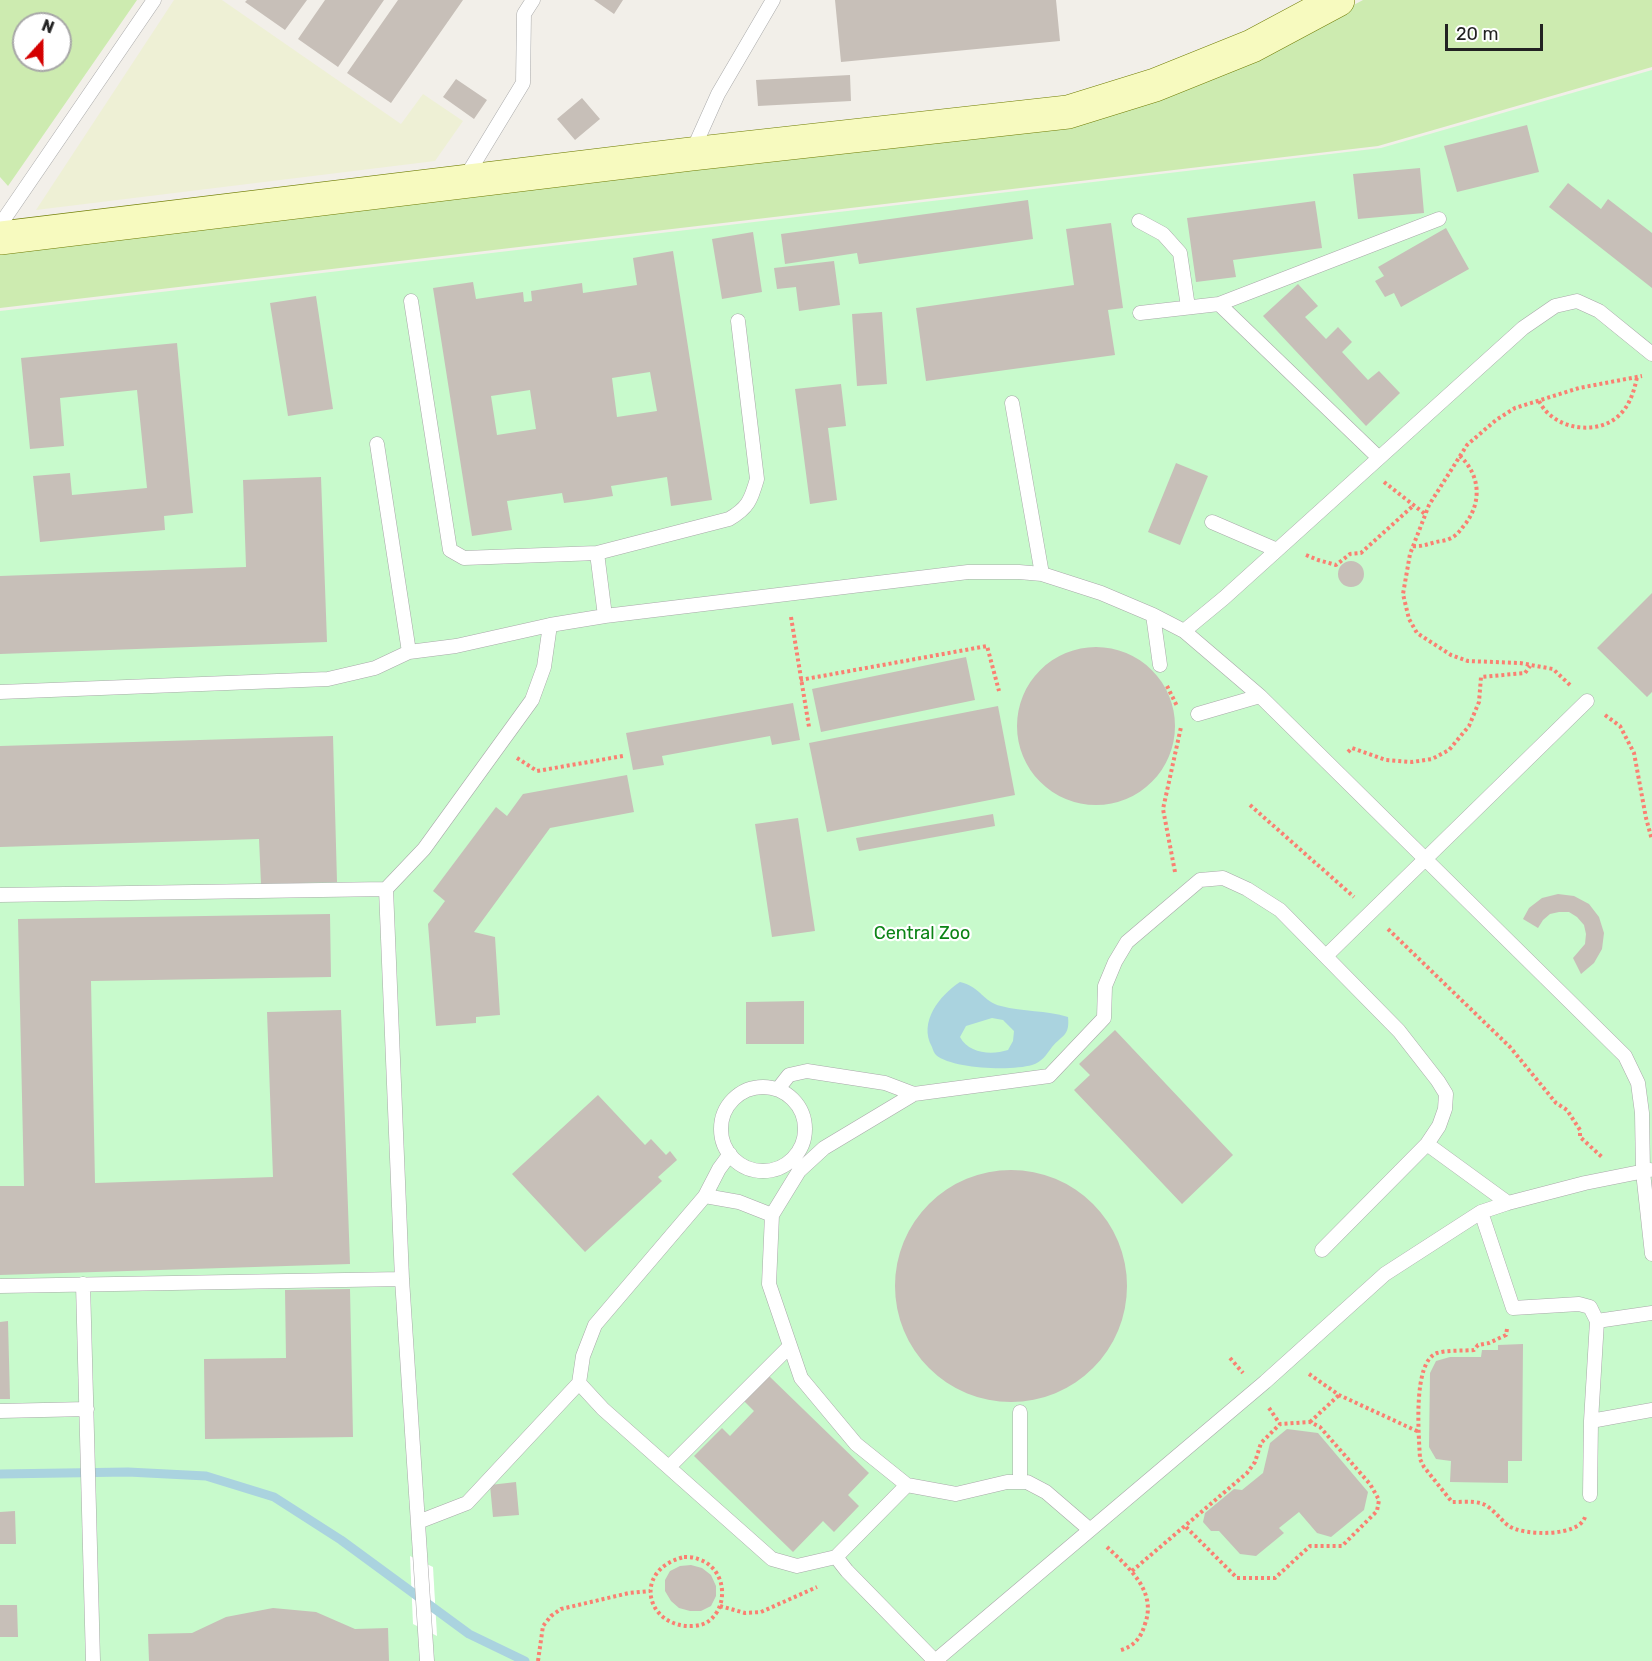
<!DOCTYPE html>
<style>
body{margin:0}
#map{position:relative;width:1652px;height:1661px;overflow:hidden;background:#f2efe9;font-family:Rubik,sans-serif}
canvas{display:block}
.north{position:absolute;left:12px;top:12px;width:60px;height:60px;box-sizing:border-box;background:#fff;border:2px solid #a7a7a7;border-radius:50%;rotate:21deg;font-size:16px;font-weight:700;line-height:24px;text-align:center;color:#222}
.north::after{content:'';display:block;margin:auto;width:21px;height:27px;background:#d40000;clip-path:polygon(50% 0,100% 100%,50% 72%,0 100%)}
.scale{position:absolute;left:1445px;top:24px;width:98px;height:27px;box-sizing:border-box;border:3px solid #222;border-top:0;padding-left:8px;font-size:18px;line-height:21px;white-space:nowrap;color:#222;-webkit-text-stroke:4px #fff;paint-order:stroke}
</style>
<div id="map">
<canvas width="1652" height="1661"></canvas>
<div class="north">N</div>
<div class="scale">20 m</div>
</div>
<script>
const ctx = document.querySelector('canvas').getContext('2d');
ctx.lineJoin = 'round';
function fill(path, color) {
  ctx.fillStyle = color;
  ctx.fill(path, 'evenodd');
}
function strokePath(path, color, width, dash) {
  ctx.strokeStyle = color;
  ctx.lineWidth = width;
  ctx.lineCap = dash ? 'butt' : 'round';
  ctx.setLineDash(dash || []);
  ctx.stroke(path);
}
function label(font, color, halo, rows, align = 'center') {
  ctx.font = font + ' Rubik,sans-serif';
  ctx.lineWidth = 4.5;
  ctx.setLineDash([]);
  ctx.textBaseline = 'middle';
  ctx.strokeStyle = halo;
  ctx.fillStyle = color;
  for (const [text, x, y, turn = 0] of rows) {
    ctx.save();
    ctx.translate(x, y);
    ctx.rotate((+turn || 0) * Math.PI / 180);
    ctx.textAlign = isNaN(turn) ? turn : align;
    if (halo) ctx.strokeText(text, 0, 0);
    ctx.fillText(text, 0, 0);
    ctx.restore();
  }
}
fill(new Path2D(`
 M174 0H222L401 124 423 94 463 121 435 161 36 210Z`), '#eef0d5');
fill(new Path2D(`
 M0 0H137L8 186 0 177ZM24 24H60V60H24Z
 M1363 0H1652V67L1378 146 0 308V251L1084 120 1270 50Z`), '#cdebb0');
fill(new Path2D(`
 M1652 70V1661H0V311L1381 148Z`), '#c8facc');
fill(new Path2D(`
 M960 982C981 987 983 1002 1001 1006 1023 1012 1046 1010 1068 1017 1070 1036 1062 1035 1052 1047 1046 1055 1042 1062 1032 1065 1012 1071 952 1069 936 1055 934 1053 933 1050 932 1047 918 1022 940 995 960 982ZM992 1018 1003 1020 1014 1031 1013 1041 1008 1050C992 1055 969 1054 960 1037L966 1026Z`), '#aad3df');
fill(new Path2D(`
 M410 1556 433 1567 437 1636 413 1624Z`), '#fff');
strokePath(new Path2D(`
 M0 1474 128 1472 206 1476 274 1497 341 1540 469 1634 525 1661`), '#aad3df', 9);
fill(new Path2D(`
 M247 0H307L285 30 245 2Z
 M325 0H384L338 67 298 39Z
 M398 0H463L391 103 347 73Z
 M594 0H623L614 14Z
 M835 0H1056L1060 41 841 62Z
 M850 75 851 101 758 106 756 80Z
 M456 79 487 100 474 119 443 97Z
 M582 98 600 119 575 140 557 119Z
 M1527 125 1539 172 1457 192 1444 146Z
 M1420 168 1424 213 1358 219 1353 174Z
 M1568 183 1601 209 1608 199 1652 233V288L1549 207Z
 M1028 200 1033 239 859 264 857 253 785 264 781 234Z
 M1315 201 1322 248 1233 260 1236 277 1196 282 1187 218Z
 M1111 223 1123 308 1108 310 1115 355 926 381 916 308 1074 285 1066 229Z
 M1446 228 1469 269 1401 307 1394 293 1385 297 1375 281 1384 276 1378 267Z
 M753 232 762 292 722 299 712 239Z
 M673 251 712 500 671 506 667 477 611 486 613 496 588 500 564 503 562 493 507 501 512 530 472 536 433 288 473 282 476 299 523 292 524 302 532 301 531 291 582 283 583 293 637 285 633 258ZM650 372 657 411 617 417 612 378ZM530 390 536 429 497 435 491 396Z
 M834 261 840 305 799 311 796 287 777 289 774 268Z
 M1298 284 1318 306 1305 317 1326 339 1338 327 1352 342 1342 352 1368 380 1379 371 1400 393 1366 426 1263 316Z
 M316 296 333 409 288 416 270 303Z
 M882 312 887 384 857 386 852 314Z
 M177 343 193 513 164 516 165 530 40 542 33 476 70 473 72 495 147 488 137 390 60 398 64 446 30 449 21 358Z
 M841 384 846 426 828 428 837 500 810 504 795 389Z
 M1176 463 1208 476 1180 545 1148 532Z
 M321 477 327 642 0 654V576L246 567 243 480Z
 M1338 574a13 13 0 1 1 26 0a13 13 0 1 1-26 0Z
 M1652 593V692L1647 697 1597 648Z
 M1017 726a79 79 0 1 1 158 0a79 79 0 1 1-158 0Z
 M966 657 975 700 821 732 812 689Z
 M793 703 800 740 772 745 770 736 662 756 664 765 633 770 626 733Z
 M998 706 1015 795 827 832 809 743Z
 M333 736 337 882 261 884 259 839 0 847V746Z
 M627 775 634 812 550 828 474 932 495 937 500 1015 476 1017V1023L436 1026 428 924 445 901 433 891 496 807 507 816 523 794Z
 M993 814 995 826 859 851 856 838Z
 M798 818 815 931 772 937 755 824Z
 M1558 894 1574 896 1589 904 1599 917 1604 933 1602 949 1594 963 1581 974 1573 958 1585 944 1586 934 1584 925 1577 917 1569 912H1559L1550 914 1543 920 1538 928 1523 919 1529 908 1542 898Z
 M330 914 331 977 91 981 95 1183 273 1177 267 1012 341 1010 350 1264 0 1275V1186H24L18 919Z
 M804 1001V1044H746V1002Z
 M1115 1030 1233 1155 1182 1204 1074 1090 1090 1075 1079 1064Z
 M598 1095 645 1145 651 1139 666 1155 670 1151 677 1160 658 1177 662 1181 585 1252 512 1174Z
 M895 1286a116 116 0 1 1 232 0a116 116 0 1 1-232 0Z
 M350 1289 353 1437 205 1439 204 1359 286 1358 285 1290Z
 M8 1321 10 1399H0V1322Z
 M1523 1344 1522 1461H1508V1483L1450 1482 1451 1461 1436 1459 1429 1447 1430 1373 1436 1361 1450 1357H1481L1482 1350H1498V1345Z
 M769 1376 869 1473 848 1495 859 1506 834 1532 823 1521 793 1552 694 1456 722 1428 730 1436 754 1411 744 1401Z
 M1287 1429 1318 1433 1368 1492 1364 1510 1331 1537 1317 1533 1299 1512 1279 1528 1284 1533 1256 1556 1240 1554 1219 1531H1211L1203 1522 1205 1513 1234 1489 1242 1490 1263 1473 1270 1443Z
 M516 1482 519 1515 493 1517 490 1485Z
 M15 1511 16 1544H0V1512Z
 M691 1565 702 1568 711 1575 716 1586V1596L711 1606 701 1611H690L679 1608 671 1601 665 1591V1580L670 1571 680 1566Z
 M0 1605H17L18 1637H0Z
 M273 1608 316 1612 355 1629 388 1628 389 1661H149L148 1634 192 1633 226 1617Z`), '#c7bfb8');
const lane = new Path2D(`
 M692 152 718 94 773 0
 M464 180 523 83 524 14 533 0
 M1139 221 1163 234 1180 253 1188 307
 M0 225 154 0
 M411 301 450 550 464 558 597 553 605 616
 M1219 304 1379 458
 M1140 313 1219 304 1439 219
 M1012 403 1042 574
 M377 444 409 652
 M1212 522 1277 550
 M597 553 729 519C748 508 751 500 757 479L738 321
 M1153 615 1160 665
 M1184 631 1224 598 1523 328 1555 306 1577 301 1599 311 1652 354
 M0 692 328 679 375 668 409 652 456 646 550 625 605 616 968 572H1019L1042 574 1101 593 1153 615 1184 631 1260 696 1625 1056 1638 1083 1642 1113 1643 1172 1652 1254
 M1198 714 1260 696
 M0 895 386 889
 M1326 956 1587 701
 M721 1129a42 42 0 1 1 84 0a42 42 0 1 1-84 0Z
 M778 1089 789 1075 807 1071 885 1083 914 1094
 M1427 1144 1508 1203
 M705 1196 719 1169 730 1154
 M1481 1212 1513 1308 1579 1304 1590 1307 1597 1321 1591 1421 1652 1410
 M83 1284 93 1661
 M0 1286 402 1279
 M1597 1321 1652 1313
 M579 1383 603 1409 772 1559 797 1566 836 1557
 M0 1411 87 1409
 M669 1467 790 1346
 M1020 1482V1412
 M907 1485 836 1557 847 1571 935 1661
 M1590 1495 1591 1421
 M418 1522 467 1503 579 1383 583 1356 595 1325 705 1196 739 1202 772 1215
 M1089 1529 1046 1492 1027 1482H1007L956 1494 907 1485 856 1444 801 1378 769 1284 772 1215 799 1171 824 1148 914 1094 1049 1076 1104 1018 1105 986 1115 962 1127 942 1200 880 1223 878 1247 889 1280 910 1399 1031 1438 1081 1446 1094 1445 1109 1439 1126 1427 1144 1322 1250
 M427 1661 402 1279 386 889 424 849 532 700 544 667 550 625
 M935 1661 1265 1382 1385 1274 1481 1212 1508 1203 1585 1183 1650 1170`);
const secondary = new Path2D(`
 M0 238 691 154 1068 112 1155 85 1252 46 1338 0`);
strokePath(lane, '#a9a9a9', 15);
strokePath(secondary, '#707d05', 34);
strokePath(new Path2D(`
 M1539 401C1552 428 1593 436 1616 418 1629 408 1634 392 1637 377
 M1384 482 1425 514
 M1413 546C1421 547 1428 544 1436 542 1440 541 1445 541 1449 539 1457 536 1461 529 1466 523 1482 501 1480 475 1460 456
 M1306 555 1318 560 1336 565 1350 554 1361 553 1414 505
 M791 617 809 727
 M800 680 987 646 999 691
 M1570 685 1553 669 1520 663 1468 661 1451 655 1417 633 1409 619 1403 594 1410 554 1429 505 1467 445 1496 420 1515 408 1579 388 1642 376
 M1167 686 1177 706
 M1605 715 1620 726 1634 753 1646 818 1652 840
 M1348 752 1352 748 1386 760 1412 762 1432 759 1449 750 1469 726 1479 702 1481 677 1525 673 1530 666
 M517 758 537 771 623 756
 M1250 805 1354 897
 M1175 872 1163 809 1181 727
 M1388 929 1510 1047 1556 1103 1567 1110 1580 1130V1137L1602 1157
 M1507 1329 1506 1335 1489 1343 1478 1345 1474 1350C1463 1351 1448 1350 1437 1353 1412 1362 1419 1437 1420 1459L1424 1467 1452 1502C1461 1502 1472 1501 1480 1503 1492 1506 1499 1519 1509 1526 1524 1536 1579 1537 1585 1517
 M1230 1358 1243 1373
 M1309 1374 1339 1395 1419 1432
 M1269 1408 1280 1424
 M1310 1422 1339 1395
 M1107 1547C1129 1568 1157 1591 1145 1624 1141 1638 1134 1646 1121 1650
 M684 1557C689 1557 694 1557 698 1559 721 1566 728 1593 717 1612 711 1621 705 1625 694 1626 646 1629 631 1570 684 1557Z
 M1132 1571 1247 1473 1255 1462 1261 1443 1280 1424 1310 1422 1320 1427 1370 1484 1379 1500 1377 1511 1342 1546H1310L1275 1578H1237L1185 1526
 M720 1606 745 1613 761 1612 817 1587
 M538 1661 543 1626 551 1616 561 1609 629 1593 650 1591`), '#fa8072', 4, [3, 3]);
strokePath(lane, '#fff', 14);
strokePath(secondary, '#f7fabf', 33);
label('18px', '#0c8416', '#fff', [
 ["Central Zoo",922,934]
]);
</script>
